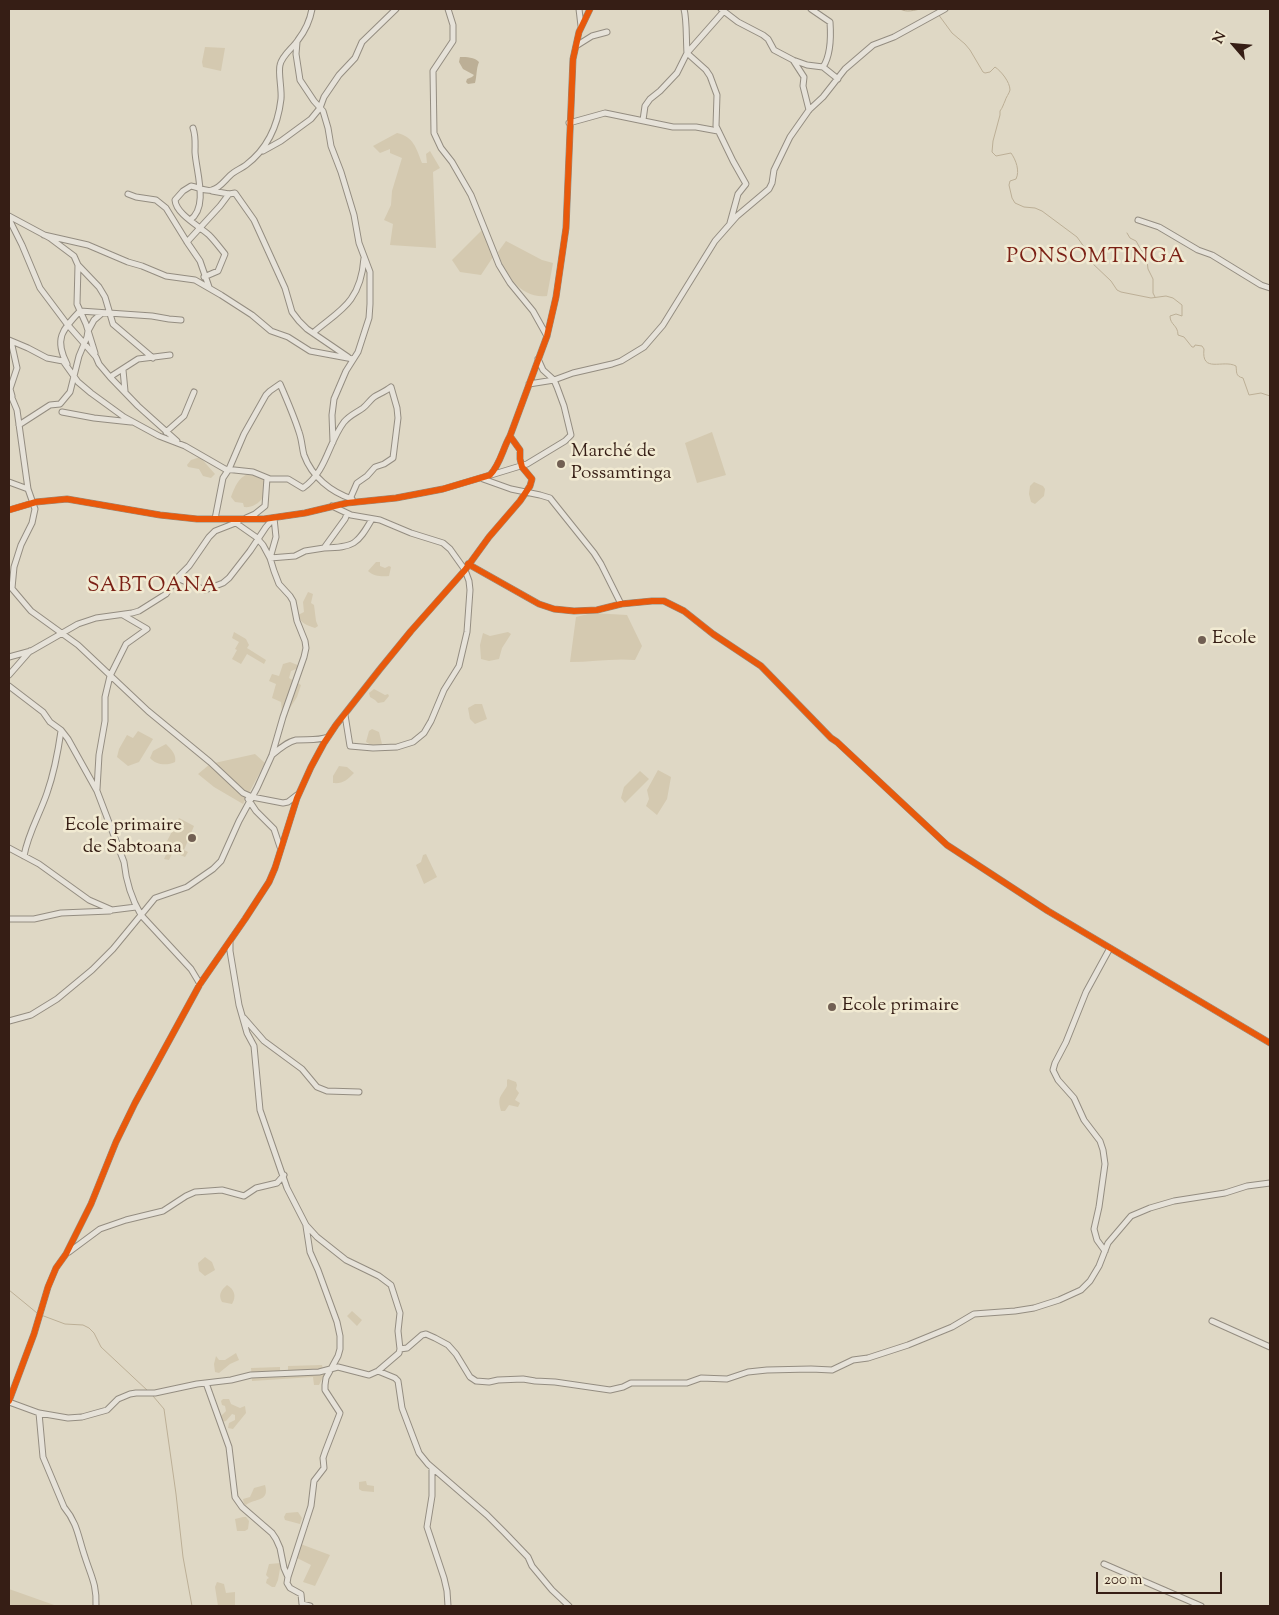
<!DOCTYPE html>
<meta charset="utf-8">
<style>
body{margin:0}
#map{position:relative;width:1279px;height:1615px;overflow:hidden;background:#dfd8c5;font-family:"Sorts Mill Goudy",serif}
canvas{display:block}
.frame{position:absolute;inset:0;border:10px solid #361e15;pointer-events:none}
.north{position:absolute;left:1209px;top:20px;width:50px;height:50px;-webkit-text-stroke:4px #f1ead2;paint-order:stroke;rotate:297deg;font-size:14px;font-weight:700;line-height:20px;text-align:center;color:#361e15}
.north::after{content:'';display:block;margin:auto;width:18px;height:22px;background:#361e15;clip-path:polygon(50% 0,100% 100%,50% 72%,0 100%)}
.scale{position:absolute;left:1096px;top:1572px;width:126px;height:22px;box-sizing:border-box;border:2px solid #361e15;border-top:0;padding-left:6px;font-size:15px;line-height:18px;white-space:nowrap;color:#361e15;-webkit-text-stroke:4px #f1ead2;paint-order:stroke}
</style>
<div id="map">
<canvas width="1279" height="1615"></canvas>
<div class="frame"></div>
<div class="north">N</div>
<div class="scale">200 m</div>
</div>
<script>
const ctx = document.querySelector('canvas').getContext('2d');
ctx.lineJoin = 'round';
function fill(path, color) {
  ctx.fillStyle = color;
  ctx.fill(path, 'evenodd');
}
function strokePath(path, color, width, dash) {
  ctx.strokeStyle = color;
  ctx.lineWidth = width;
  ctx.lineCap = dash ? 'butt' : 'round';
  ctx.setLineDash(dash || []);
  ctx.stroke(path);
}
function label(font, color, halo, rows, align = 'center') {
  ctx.font = font + ' "Sorts Mill Goudy",serif';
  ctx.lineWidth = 5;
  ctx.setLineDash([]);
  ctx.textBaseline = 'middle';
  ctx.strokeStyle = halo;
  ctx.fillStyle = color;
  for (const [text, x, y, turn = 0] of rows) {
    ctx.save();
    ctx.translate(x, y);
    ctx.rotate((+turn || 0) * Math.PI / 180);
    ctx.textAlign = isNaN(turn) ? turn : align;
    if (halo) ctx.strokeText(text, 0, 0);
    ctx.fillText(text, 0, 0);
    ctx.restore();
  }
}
fill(new Path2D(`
 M205 47 225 48 221 71 203 67 202 62Z
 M397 133C414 137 416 148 422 163H427L426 154 430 151 440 168 433 172 436 248 390 245 393 224 384 220 391 205 392 191 402 158 390 153V149L380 153 373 146Z
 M485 227 495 254 481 275 460 272 452 260Z
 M506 241 542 260 553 263 547 296C521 299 504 274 498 252Z
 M712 432 726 475 697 483 685 443Z
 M200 457 215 474 211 478 203 476 199 469 188 467 187 465 191 460Z
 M254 473C257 475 262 477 264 480 273 492 257 509 244 507L243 503 235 502 231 497C236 484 240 474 254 473Z
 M1034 482 1043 486 1045 489 1044 496 1035 504 1031 502 1029 494 1030 486Z
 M376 562H380V566L385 568 389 566 391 567 389 576C382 577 373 576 368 571Z
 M308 592 313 594 311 603 314 605 316 621 318 626 315 628C307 625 301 624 298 615L304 612 303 602Z
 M592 613 627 615 642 646 635 660C613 658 592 662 570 662L576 617Z
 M234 632 246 639 249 645 247 648 266 660 264 664 247 654 241 664 232 659 237 650 235 649 239 642 232 638Z
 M508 632 511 634 502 648 499 659 489 661 481 659 480 645 483 633 490 636Z
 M290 662 300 666 299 670 296 669 291 671 289 678 301 685 297 697 290 708 282 711 281 702 272 698 276 684 269 681 272 674 279 676 283 664Z
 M374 689 385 695 388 694 389 696 384 702 378 703 375 700 370 697 369 693Z
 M475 704H482L487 719 475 724 470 719 468 708Z
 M372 729 379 732 382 744C376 747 372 746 366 742L369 731Z
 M138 731 153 739 139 762 128 766 117 757 119 749 127 735 133 738Z
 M166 744C171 749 177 755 175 762 167 766 156 765 150 758L153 751Z
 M255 754 265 763 243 804 214 787 198 774 210 764Z
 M339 766 347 767 354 773C347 780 343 784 333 783V776Z
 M658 770 671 777 667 799 657 815 646 806 649 799 647 790Z
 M640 771 649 779 625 803 621 798 624 787Z
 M179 818 194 826 184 850 188 852 185 857 173 852 169 860 164 859 170 846 166 843Z
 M426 854 437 877 424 884 416 865 421 862 423 855Z
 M508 1079 516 1082 517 1085 516 1089 519 1093 515 1100 520 1103 518 1107 509 1105 505 1111H501C497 1096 501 1097 507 1086V1080Z
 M205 1257 212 1262 215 1270 205 1276 199 1271 198 1263Z
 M227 1285C234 1289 237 1296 232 1304L222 1302C218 1295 221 1290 227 1285Z
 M352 1311 362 1320 357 1326 347 1316Z
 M236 1353 239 1360 230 1364 219 1373 215 1372 214 1364 216 1356 219 1360H225Z
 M322 1365 324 1375 319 1385H314L313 1377 252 1381 251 1368 280 1367V1373L288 1372V1366Z
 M223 1399H229L231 1404 240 1408 245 1406 246 1413 233 1429 228 1428 229 1423 235 1420V1415L232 1414 226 1421 222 1422 220 1417 226 1411 225 1406 222 1405 221 1401Z
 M366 1481 367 1485 374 1486V1492L362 1491 359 1489V1482Z
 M265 1485C270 1502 255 1498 246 1505L244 1504 243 1499 250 1497 254 1488Z
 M298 1512 302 1518 300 1524 285 1520 284 1517 286 1513Z
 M243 1517H246L249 1521 248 1529 245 1531H237L235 1519Z
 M298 1543 330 1555 315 1586 303 1582 311 1565 295 1557Z
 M281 1563 278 1580 275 1587H272L266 1583 267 1579 269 1578 266 1575 269 1564Z
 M217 1582 224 1584 226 1593 235 1592V1606H218L215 1587Z
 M9 1589 57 1606H9Z`), '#d4c9b0');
fill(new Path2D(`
 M460 57C467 57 474 57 479 62 476 69 477 76 475 83L468 84 466 82 467 79 472 77 474 75 463 69 459 62Z`), '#bcaf96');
strokePath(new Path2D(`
 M900 9C907 13 914 10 921 9
 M938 14 952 33 965 44 970 50 983 72 985 73 990 72 995 67C1001 71 1010 82 1010 90 1009 94 1006 97 1005 101 1003 105 1003 107 1000 111V115L993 141 992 152 996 156 1011 153C1016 160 1020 171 1016 179L1010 181 1009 185 1012 198 1015 203 1024 207 1035 208 1042 211 1077 237 1087 251 1091 262 1111 281 1117 290 1121 292 1151 298 1166 296 1173 298 1182 305V316L1176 314 1170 316C1170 325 1178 325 1178 335L1184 337 1192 347H1194L1195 345 1202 346 1204 349C1201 374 1223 359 1236 366 1237 372 1235 376 1243 378L1249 395 1261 393 1270 396
 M1127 233 1130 238 1136 241 1147 260 1148 269 1153 279V293L1155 297
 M9 1290 37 1313
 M41 1315 65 1324 83 1325 89 1328 94 1333 101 1347 148 1391
 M153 1396 164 1409 176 1494 183 1557 192 1606`), '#bcaf96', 1);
const minor = new Path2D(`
 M448 9 453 25V41L433 71 434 133 441 148 452 162 471 195 499 265 510 283 533 311 547 336
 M579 9 581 26
 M684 9C687 20 686 40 687 53L706 70 710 76 717 95 716 126 733 161 746 184 738 194 730 223
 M721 9 738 22 763 35 768 39 774 50 793 60 804 77 803 86 809 110
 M811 9 830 22C831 36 831 55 823 67L838 79
 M297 42 296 54 300 80 314 101 323 111 328 128 331 146 341 172 354 215 359 243 370 272V304L369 318 358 352 346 371 334 399 332 415 333 442
 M576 46 592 36 607 32
 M793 60 807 65 823 67
 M643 120 645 106 650 99 660 91 677 73 687 53 724 11
 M569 123 605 113 673 127H696L718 131
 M263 151 281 141 311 119 320 108 324 97 339 75 355 58 362 42 396 9
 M212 191 229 194 235 193 254 220 285 288 292 312 299 321 307 329 348 357
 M128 194 136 197 156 200 166 208 187 242 200 261 209 287
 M9 216 50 238 74 256 78 265 99 287 105 297 113 324 153 358
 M9 219 22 245 40 288 67 324 96 357 99 364 110 377 138 406 177 441
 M190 220C209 207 196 171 195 152 195 143 196 137 193 128
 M1138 220 1159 227 1198 250 1212 255 1261 285 1270 288
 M44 235 88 245 128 262 142 266 166 276 195 280 221 295 252 315 271 331 288 337 310 351 353 359
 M187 242 220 206 229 194
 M78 265 77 304 86 324 95 353
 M204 277 218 271 225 254C220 248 215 241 209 235 199 226 176 214 175 200L183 191 191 186C198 187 205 192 212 190 221 188 226 178 233 173 237 170 242 168 246 165 267 149 278 125 281 99 282 89 278 73 280 65 282 55 293 48 298 40 305 31 310 20 312 9
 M313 333C325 322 342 312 351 299 359 288 363 271 364 258
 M9 340 28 348 47 358 63 361 78 382 91 393 124 417 159 436 185 446 225 469 253 472 270 479H288L303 488C327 471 328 443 344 422 350 415 356 413 363 408 367 405 370 400 374 397 379 394 386 391 391 387L397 408 398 418 393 458 384 464 375 467 367 476 357 483 350 499
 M11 341 17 368 10 389 12 396
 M67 364C54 339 62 330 80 311L152 316 169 319 181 320
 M123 370 125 391
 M110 377 138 359 170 355
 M529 384 554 380 573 373 612 364 621 361 644 347 663 325 715 241 737 216 769 189 772 183 774 170 790 137 809 110 823 97 845 69 873 45 894 37 945 9
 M9 394 12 398 17 410 28 489 35 509 32 523 21 545 14 567 12 588
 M62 412 94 418 131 422
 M19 425 50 405 60 404 70 392 79 356 87 337 88 331 94 320 101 314
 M166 432 184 416 194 392
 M491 475 527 464 565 441 571 435 564 406 557 387 554 380 543 370 538 359
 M483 479 511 489 540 495 550 498 594 553 601 564 621 604
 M9 482 28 489
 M332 506 351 515 380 520 411 533 443 543 450 549 465 570 469 581 470 590 467 632 459 666 444 690 431 721 424 733 413 742 397 747 373 748 350 746 345 715
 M9 510 36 502 67 499 160 515 197 519H264L305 513 347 503 396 498 443 489 490 475C500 465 503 448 510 436L547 336 556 297 566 228 573 59 579 32 590 9
 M246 518 255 514 265 506 267 478
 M274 518 276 537 270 558 295 556 305 551 324 548 345 519 347 514
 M215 519 223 478 229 469 244 434 266 395 270 391 280 384C287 400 294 416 299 432 302 440 302 448 304 455 312 477 331 492 352 499
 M324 548C354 547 357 545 372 519
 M468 564 539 604 554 609 574 611 597 610 621 604 652 601H664L684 611 713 634 761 666 831 738 837 742 947 845 1048 911 1270 1043
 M177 578 205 590 223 583 229 578 250 551 266 527 274 518
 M9 585 31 611 78 645 148 711 210 762 243 793 252 797 283 803 288 802 297 795
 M9 657 31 651 78 624 96 618 132 613 139 611 166 594 176 579 189 566 209 537 215 531 238 522
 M9 675 30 651
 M9 686 43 712 50 722 61 730 68 739 97 791 124 862C126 881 131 898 141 915L191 969 200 984
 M272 755C279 749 287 742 296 740 307 739 317 741 328 737
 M97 789 99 755 105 721V697L110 676 126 644 147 629 123 615
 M248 799 256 811 274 829 280 847
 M9 848 39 864 89 900 112 910 136 907
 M24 856C28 833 40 814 47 793 54 773 58 752 61 731
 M9 919H34L61 913 110 911
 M244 1018 264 1041 302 1069 317 1087 327 1091 359 1092
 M9 1021 31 1015 57 999 92 970 113 949 155 898 187 887 213 869 221 861 239 821 257 788 272 755 283 717 304 657 306 648 305 641 297 621 293 601 290 596 279 584 274 571 270 558 263 545 256 537 236 523
 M1105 1251 1097 1240 1094 1229 1099 1207 1105 1164 1103 1150 1100 1141 1084 1120 1074 1098 1058 1080 1053 1070 1055 1063 1066 1042 1086 992 1110 948
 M69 1252 100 1229 126 1220 163 1211 186 1196 195 1192 222 1190 244 1196 256 1188 277 1183 284 1175
 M1212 1321 1270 1347
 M400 1349 407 1348 422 1335 426 1334 435 1338 448 1345 456 1354 470 1377 476 1381 489 1382 498 1380 523 1379 535 1381 555 1382 610 1390 623 1387 631 1383H687L701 1378 727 1379 748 1372 767 1370 811 1369 832 1370 853 1360 868 1358 908 1345 952 1327 974 1314 1015 1311 1034 1308 1059 1300 1081 1290 1090 1281 1099 1266 1108 1243 1131 1216 1150 1208 1174 1201 1225 1193 1247 1186 1270 1183
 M378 1371 395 1378 398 1381 402 1408 419 1453 428 1464 487 1515 504 1532 528 1557 532 1566 552 1590 569 1606
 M206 1383 229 1447 235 1497 242 1507 272 1533 276 1539 280 1548 284 1568 288 1577 287 1583 290 1588 301 1594 302 1604 310 1606
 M9 1401 34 1334 48 1287 56 1268 66 1254 91 1204 116 1142 135 1103 200 984 245 919 269 882 275 868 297 798 311 767 324 743 336 725 380 669 411 631 465 570 489 537 520 501 530 486 532 479 522 467 520 459V450L510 436
 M9 1402 39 1413 68 1418 82 1417 107 1410 118 1399 130 1394 136 1393H155L197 1384 231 1380 251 1375 319 1372 338 1367 369 1375 378 1371 399 1353 400 1349 398 1331 400 1313 391 1285 379 1276 346 1260 317 1237 306 1225 287 1188 260 1110 254 1046 247 1033 239 1005 230 951V941
 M39 1413 43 1457 64 1507C78 1524 78 1537 85 1557 91 1576 97 1585 96 1606
 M432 1468V1496L427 1527 444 1578 447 1591 448 1606
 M1104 1564 1201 1606
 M288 1577 311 1506 314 1481 324 1468 323 1458 325 1452 340 1413 325 1390V1385L326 1378 338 1356 340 1349V1336L337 1322 318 1270 310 1252 306 1226`);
strokePath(minor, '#948d81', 7);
strokePath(minor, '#e6e2d9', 5);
strokePath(new Path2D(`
 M9 510 36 502 67 499 160 515 197 519H264L305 513 347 503 396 498 443 489 490 475C500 465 503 448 510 436L547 336 556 297 566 228 573 59 579 32 590 9
 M468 564 539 604 554 609 574 611 597 610 621 604 652 601H664L684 611 713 634 761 666 831 738 837 742 947 845 1048 911 1270 1043
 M9 1401 34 1334 48 1287 56 1268 66 1254 91 1204 116 1142 135 1103 200 984 245 919 269 882 275 868 297 798 311 767 324 743 336 725 380 669 411 631 465 570 489 537 520 501 530 486 532 479 522 467 520 459V450L510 436`), '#e8590c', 6);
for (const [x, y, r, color] of [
 [561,464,5,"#715f53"],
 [1202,640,5,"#715f53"],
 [192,838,5,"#715f53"],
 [832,1007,5,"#715f53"]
]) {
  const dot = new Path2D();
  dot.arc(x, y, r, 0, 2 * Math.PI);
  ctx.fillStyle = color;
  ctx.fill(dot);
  strokePath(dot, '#f1ead2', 2);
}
label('19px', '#361e15', '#f1ead2', [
 ["Marché de",571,453],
 ["Possamtinga",571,475],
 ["Ecole",1212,640],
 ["Ecole primaire",182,827,"right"],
 ["de Sabtoana",182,849,"right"],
 ["Ecole primaire",842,1007]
], 'left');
ctx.letterSpacing = '1px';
label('21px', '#7a1f14', '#f1ead2', [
 ["PONSOMTINGA",1096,258],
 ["SABTOANA",153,587]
]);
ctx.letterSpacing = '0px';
</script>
